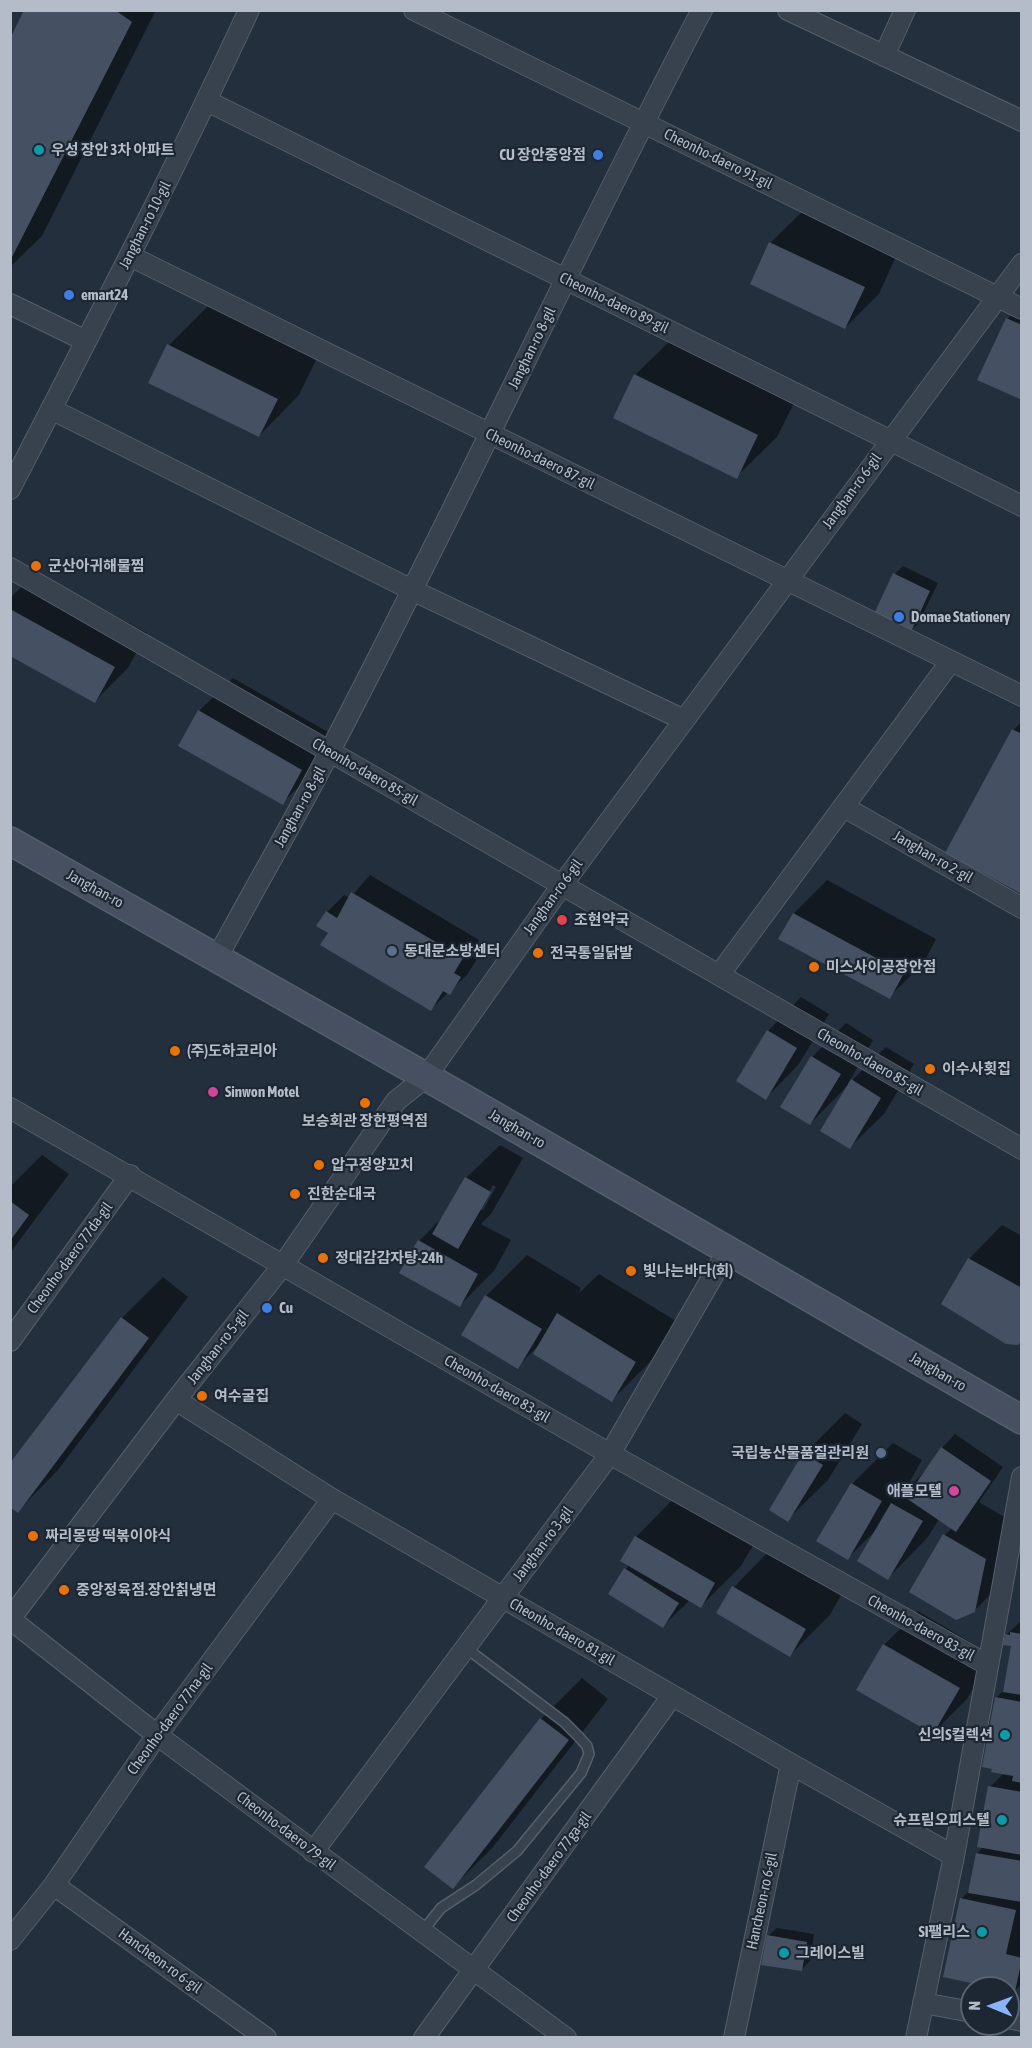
<!DOCTYPE html>
<meta charset="utf-8">
<style>
body{margin:0}
#map{position:relative;width:1032px;height:2048px;overflow:hidden;background:#242f3e;font-family:"Asap Condensed",sans-serif}
canvas{display:block}
.frame{position:absolute;inset:0;border:12px solid #b4bcc9;pointer-events:none}
.north{position:absolute;left:960px;top:1976px;width:60px;height:60px;box-sizing:border-box;background:#1d2633;border:2px solid #59626f;border-radius:50%;rotate:271deg;font-size:16px;font-weight:700;line-height:24px;text-align:center;color:#b4bcc9}
.north::after{content:'';display:block;margin:auto;width:21px;height:27px;background:#8ab4f8;clip-path:polygon(50% 0,100% 100%,50% 72%,0 100%)}
</style>
<div id="map">
<canvas width="1032" height="2048"></canvas>
<div class="frame"></div>
<div class="north">N</div>
</div>
<script>
const ctx = document.querySelector('canvas').getContext('2d');
ctx.lineJoin = 'round';
function fill(path, color) {
  ctx.fillStyle = color;
  ctx.fill(path, 'evenodd');
}
function strokePath(path, color, width, dash) {
  ctx.strokeStyle = color;
  ctx.lineWidth = width;
  ctx.lineCap = dash ? 'butt' : 'round';
  ctx.setLineDash(dash || []);
  ctx.stroke(path);
}
function label(font, color, halo, rows, align = 'center') {
  ctx.font = font + ' "Asap Condensed","Noto Sans KR",sans-serif';
  ctx.lineWidth = 4.5;
  ctx.setLineDash([]);
  ctx.textBaseline = 'middle';
  ctx.strokeStyle = halo;
  ctx.fillStyle = color;
  for (const [text, x, y, turn = 0] of rows) {
    ctx.save();
    ctx.translate(x, y);
    ctx.rotate((+turn || 0) * Math.PI / 180);
    ctx.textAlign = isNaN(turn) ? turn : align;
    if (halo) ctx.strokeText(text, 0, 0);
    ctx.fillText(text, 0, 0);
    ctx.restore();
  }
}
fill(new Path2D(`
 M26 10H156L42 236 10 267V43Z
 M804 210 897 254 879 294 845 328 770 243Z
 M209 305 317 358 299 395 259 436 169 345Z
 M1022 305V399L1007 319Z
 M676 335 798 395 777 437 736 477 635 375Z
 M903 566 938 583 918 624 909 632 895 574Z
 M37 572 147 633 128 668 95 701 10 654V598Z
 M233 678 335 736 316 770 282 803 199 711Z
 M1022 722V893L1013 730Z
 M370 875 479 940 470 955 477 959 467 975 431 1009 330 933 327 912 344 895 350 898Z
 M827 880 936 939 923 964 889 997 780 938 794 913Z
 M801 997 829 1014 799 1064 766 1098 768 1031Z
 M846 1023 873 1040 848 1084 886 1047 914 1064 884 1114 850 1147 847 1086 810 1124 782 1107 812 1057Z
 M500 1145 523 1158 491 1214 481 1224 511 1240 494 1271 460 1305 419 1241 445 1215 466 1178ZM493 1185 496 1187 483 1210H479Z
 M42 1155 69 1174 10 1253V1187Z
 M1002 1225 1022 1236V1339L969 1259Z
 M527 1255 581 1288 578 1294 599 1274 676 1321 652 1360 612 1400 537 1347 517 1367 463 1334 486 1296Z
 M163 1277 188 1297 58 1470 18 1511 10 1466 122 1318Z
 M845 1413 862 1424 828 1480 787 1520 771 1510 804 1454Z
 M955 1434 1003 1467 979 1502 1018 1525 1008 1577 974 1611 911 1591 945 1535 952 1528 939 1519 928 1537 888 1578 876 1530 848 1558 818 1540 852 1484 893 1443 922 1460 904 1492 928 1468 942 1448Z
 M676 1496 755 1542 741 1566 701 1606 690 1600 663 1626 610 1593 629 1565 636 1537Z
 M774 1546 845 1588 830 1615 790 1655 718 1613 734 1587Z
 M918 1611 992 1655 967 1699 933 1733 884 1645Z
 M1020 1622H1022V1984L1014 1991 1001 1988 961 1899 970 1890 977 1854 983 1847 990 1787 1004 1773 996 1698 1005 1689 1012 1645 1006 1635Z
 M582 1678 608 1699 493 1847 453 1887 427 1867 541 1719Z
 M777 1928 814 1934 810 1961 802 1969 768 1936Z`), '#0007');
fill(new Path2D(`
 M24 10H115L132 22 10 261V39Z
 M769 242 865 287 845 329 750 284Z
 M1006 318 1022 325V400L977 380Z
 M167 344 278 399 259 437 148 383Z
 M634 374 758 435 737 479 613 418Z
 M893 573 930 591 910 634 873 616Z
 M10 609 115 667 95 703 10 656Z
 M198 710 302 770 283 805 178 746Z
 M1012 729 1022 734V894L945 853Z
 M351 892 463 958 454 973 461 977 450 995 443 991 431 1011 320 945 328 933 316 926 326 911 337 918Z
 M793 913 904 973 890 999 778 939Z
 M767 1030 797 1048 766 1100 736 1081Z
 M811 1056 841 1074 810 1125 780 1107Z
 M851 1079 881 1098 850 1149 820 1131Z
 M465 1177 491 1192 458 1249 432 1234Z
 M10 1201 29 1215 10 1241Z
 M418 1240 478 1274 460 1307 399 1273Z
 M968 1258 1022 1288V1341L1018 1345 1006 1344 941 1304Z
 M485 1295 542 1329 518 1369 461 1335Z
 M557 1313 636 1362 612 1402 533 1354Z
 M121 1317 149 1338 18 1513 10 1507V1463Z
 M941 1447 991 1481 956 1532 906 1498Z
 M803 1453 823 1465 788 1522 769 1510Z
 M851 1483 882 1501 848 1560 816 1541Z
 M891 1503 923 1521 888 1580 857 1561Z
 M943 1534 986 1559 975 1612 956 1620 909 1592Z
 M635 1536 715 1583 701 1608 620 1561Z
 M624 1568 679 1603 663 1628 608 1594Z
 M732 1586 806 1629 790 1657 716 1613Z
 M1010 1632 1022 1634V1695L1003 1692 1011 1646 1003 1645 1005 1634 1010 1635Z
 M883 1644 960 1688 933 1734 856 1690Z
 M995 1697 1022 1702V1783L1012 1781 1013 1776 991 1772 992 1769 982 1767Z
 M540 1718 569 1740 453 1889 424 1867Z
 M988 1786 1022 1792V1855L977 1847Z
 M976 1853 1022 1861V1902L968 1893Z
 M960 1898 1016 1910 1006 1954 1022 1958 1015 1992 1008 1991V1988H994L943 1977Z
 M767 1935 807 1942 802 1971 761 1965Z`), '#455162');
const lane = new Path2D(`
 M422 1932 441 1908 476 1885 517 1851 581 1773 589 1754 587 1746 579 1737 564 1722 466 1648`);
const street = new Path2D(`
 M414 10 1022 309
 M788 10 1022 121
 M884 56 905 10
 M207 101 1022 506
 M130 256 1022 696
 M10 304 86 341
 M51 409 412 590 684 720
 M10 489C92 330 174 172 249 10
 M10 568 1022 1149
 M844 807 1022 908
 M217 958C254 889 294 821 330 751 458 507 573 255 702 10
 M719 975 951 661
 M10 1108 610 1454 988 1665
 M10 1341 130 1175
 M176 1400 332 1499 791 1764 954 1856
 M10 1619 176 1400 283 1265 396 1101 426 1077 562 885 1022 264
 M10 1619 157 1735 566 2038
 M313 1852 610 1454 728 1250
 M54 1885 266 2038
 M10 1940 54 1885 157 1735 332 1499
 M923 2003 972 2012
 M1008 2018 1022 2021
 M424 2038 672 1696
 M734 2038 791 1764
 M916 2038 954 1856 1022 1477`);
const secondary = new Path2D(`
 M10 841 460 1096 1022 1420`);
strokePath(lane, '#565f6c', 12);
strokePath(street, '#565f6c', 22);
strokePath(secondary, '#565f6c', 30);
strokePath(lane, '#38414e', 9);
strokePath(street, '#38414e', 20);
strokePath(secondary, '#465061', 27);
for (const [x, y, r, color] of [
 [39,150,6,"#0f9aa8"],
 [598,155,6,"#3f7fe0"],
 [69,295,6,"#3f7fe0"],
 [36,566,6,"#e8710a"],
 [899,617,6,"#3f7fe0"],
 [562,920,6,"#e0444e"],
 [392,951,6,"#5c6f8a"],
 [538,953,6,"#e8710a"],
 [814,967,6,"#e8710a"],
 [175,1051,6,"#e8710a"],
 [930,1069,6,"#e8710a"],
 [213,1092,6,"#d1479c"],
 [365,1103,6,"#e8710a"],
 [319,1165,6,"#e8710a"],
 [295,1194,6,"#e8710a"],
 [323,1258,6,"#e8710a"],
 [631,1271,6,"#e8710a"],
 [267,1308,6,"#3f7fe0"],
 [202,1396,6,"#e8710a"],
 [881,1453,6,"#5c6f8a"],
 [954,1491,6,"#d1479c"],
 [33,1536,6,"#e8710a"],
 [64,1590,6,"#e8710a"],
 [1005,1735,6,"#0f9aa8"],
 [1002,1820,6,"#0f9aa8"],
 [982,1932,6,"#0f9aa8"],
 [784,1953,6,"#0f9aa8"]
]) {
  const dot = new Path2D();
  dot.arc(x, y, r, 0, 2 * Math.PI);
  ctx.fillStyle = color;
  ctx.fill(dot);
  strokePath(dot, '#1d2633', 2);
}
label('bold 15px', '#b4bcc9', '#1d2633', [
 ["우성 장안 3차 아파트",51,150],
 ["CU 장안중앙점",586,155,"right"],
 ["emart24",81,295],
 ["군산아귀해물찜",48,566],
 ["Domae Stationery",911,617],
 ["조현약국",574,920],
 ["동대문소방센터",404,951],
 ["전국통일닭발",550,953],
 ["미스사이공장안점",826,967],
 ["(주)도하코리아",187,1051],
 ["이수사횟집",942,1069],
 ["Sinwon Motel",225,1092],
 ["보승회관 장한평역점",365,1121,"center"],
 ["압구정양꼬치",331,1165],
 ["진한순대국",307,1194],
 ["정대감감자탕-24h",335,1258],
 ["빛나는바다(회)",643,1271],
 ["Cu",279,1308],
 ["여수굴집",214,1396],
 ["국립농산물품질관리원",869,1453,"right"],
 ["애플모텔",942,1491,"right"],
 ["짜리몽땅 떡볶이야식",45,1536],
 ["중앙정육점.장안칡냉면",76,1590],
 ["신의S컬렉션",993,1735,"right"],
 ["슈프림오피스텔",990,1820,"right"],
 ["SI팰리스",970,1932,"right"],
 ["그레이스빌",796,1953]
], 'left');
label('15px', '#b4bcc9', '#1d2633', [
 ["Cheonho-daero 91-gil",718,159,26],
 ["Janghan-ro 10-gil",145,225,-63],
 ["Cheonho-daero 89-gil",614,303,26],
 ["Janghan-ro 8-gil",532,348,-64],
 ["Cheonho-daero 87-gil",540,459,26],
 ["Janghan-ro 6-gil",852,491,-54],
 ["Cheonho-daero 85-gil",365,772,30],
 ["Janghan-ro 8-gil",300,807,-61],
 ["Janghan-ro 2-gil",933,857,30],
 ["Janghan-ro",95,889,29],
 ["Janghan-ro 6-gil",553,897,-54],
 ["Cheonho-daero 85-gil",870,1062,30],
 ["Janghan-ro",517,1129,30],
 ["Cheonho-daero 77da-gil",70,1258,-54],
 ["Janghan-ro 5-gil",218,1347,-52],
 ["Janghan-ro",938,1372,30],
 ["Cheonho-daero 83-gil",497,1389,30],
 ["Janghan-ro 3-gil",543,1544,-53],
 ["Cheonho-daero 83-gil",921,1628,29],
 ["Cheonho-daero 81-gil",562,1632,30],
 ["Cheonho-daero 77na-gil",170,1719,-54],
 ["Cheonho-daero 79-gil",286,1831,37],
 ["Cheonho-daero 77ga-gil",549,1867,-54],
 ["Hancheon-ro 6-gil",762,1901,-78],
 ["Hancheon-ro 6-gil",160,1961,36]
]);
</script>
